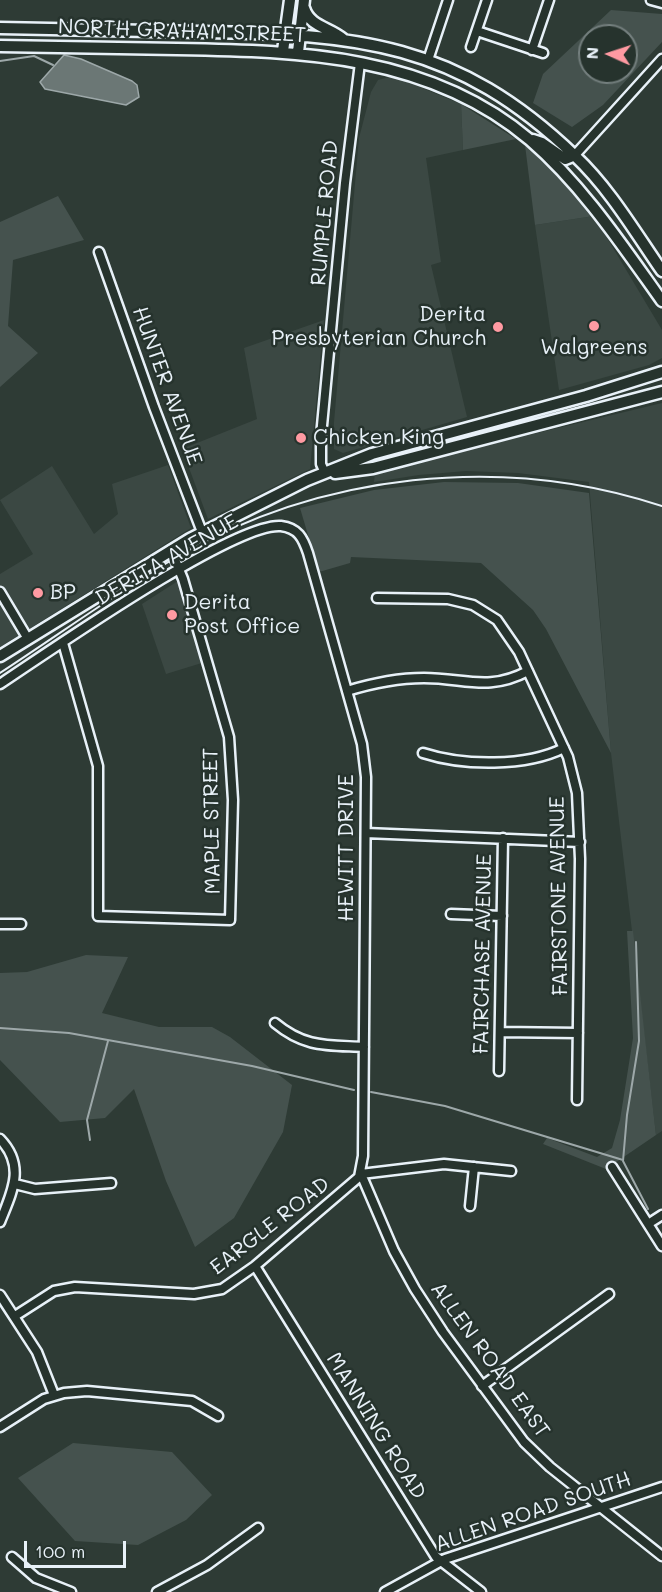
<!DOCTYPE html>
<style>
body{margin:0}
#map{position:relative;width:662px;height:1592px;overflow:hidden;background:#2e3b35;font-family:Mali,sans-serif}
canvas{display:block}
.north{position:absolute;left:578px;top:24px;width:60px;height:60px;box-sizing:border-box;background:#26332d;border:2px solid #747f7e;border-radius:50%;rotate:273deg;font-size:16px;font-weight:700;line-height:24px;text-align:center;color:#e8f1f8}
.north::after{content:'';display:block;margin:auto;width:21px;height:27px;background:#ff9aa2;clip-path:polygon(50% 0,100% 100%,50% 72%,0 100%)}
.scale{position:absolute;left:24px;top:1541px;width:102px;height:27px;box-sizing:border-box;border:3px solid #e8f1f8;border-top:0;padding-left:8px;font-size:18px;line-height:21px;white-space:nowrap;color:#e8f1f8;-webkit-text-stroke:4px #26332d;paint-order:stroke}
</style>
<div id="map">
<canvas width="662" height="1592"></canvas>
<div class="north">N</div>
<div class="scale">100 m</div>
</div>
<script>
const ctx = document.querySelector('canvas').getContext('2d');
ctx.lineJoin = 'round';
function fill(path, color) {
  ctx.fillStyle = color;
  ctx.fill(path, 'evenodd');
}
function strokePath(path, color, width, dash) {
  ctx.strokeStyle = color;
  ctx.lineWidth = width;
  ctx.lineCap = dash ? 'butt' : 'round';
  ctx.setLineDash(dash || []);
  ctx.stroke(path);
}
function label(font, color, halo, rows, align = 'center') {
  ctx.font = font + ' Mali,sans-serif';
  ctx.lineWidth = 5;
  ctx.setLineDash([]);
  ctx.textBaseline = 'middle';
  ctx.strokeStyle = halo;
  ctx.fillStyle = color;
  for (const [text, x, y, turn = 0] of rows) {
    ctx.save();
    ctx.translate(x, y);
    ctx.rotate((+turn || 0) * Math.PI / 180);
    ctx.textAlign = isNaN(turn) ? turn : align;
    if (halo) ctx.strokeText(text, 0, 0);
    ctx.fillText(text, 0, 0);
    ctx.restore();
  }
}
fill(new Path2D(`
 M393 76 461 104 463 150 426 158 441 262 431 265 467 417 343 453 334 449V422L359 138 371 92 378 80Z
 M594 216 662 330V358L649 365 559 390 535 225Z
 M324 320 310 469 208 519 182 449 257 419 244 348Z
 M662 403V1131L656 1135 611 753 589 482 518 473 466 471 419 475 374 482 375 472Z
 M168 465 191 528 0 647V574L33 554 0 500 52 466 94 534 118 514 112 484Z
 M181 579 205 662 166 674 142 604Z`), '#3b4843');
fill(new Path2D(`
 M611 10 662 14V42L603 105 572 127 533 103 543 74ZM590 36H626V72H590Z
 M461 104 516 139 463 150Z
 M525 145 564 181 594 216 535 225Z
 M58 196 84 240 13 260 8 326 38 353 0 387V222Z
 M444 482 518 483 589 493 611 753 546 629 533 610 481 563 351 557 350 563 319 572 300 508 374 490Z
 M627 931H633L656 1135 606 1169 543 1144 547 1138 597 1157 612 1148 620 1120 633 1038Z
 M86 955 128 957 102 1013 159 1027H212L230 1037 292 1085 283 1132 234 1218 195 1247 166 1181 134 1089 105 1118 60 1122 0 1060V973L27 972Z
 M73 1443 172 1452 212 1495 186 1520 138 1545 75 1541 18 1478Z`), '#45524e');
const water = new Path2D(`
 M64 55 81 59 132 81 137 85 139 97 126 105 121 104 45 89 40 82Z`);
fill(water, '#6b7775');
strokePath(water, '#9da8a9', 1.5);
strokePath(new Path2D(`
 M0 61 34 56 53 65
 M636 942 639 1041 627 1115 623 1161 648 1209
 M0 1028 69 1033 252 1066 354 1090
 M371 1092 445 1106 623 1160
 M90 1140 87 1120 108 1041`), '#9da8a9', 2);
const minor = new Path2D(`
 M651 0 662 3
 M477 31 543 53
 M471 47 487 0
 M532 50 549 0
 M428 60 448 0
 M575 155 662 59
 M99 252 154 407 202 532
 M325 473 321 464V436L345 183 360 63
 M0 592 28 639
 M377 598 448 599 473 605 497 620 519 652 568 757 577 793 580 859 577 1100
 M63 643 98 766V916L230 920 233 800 229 737 183 579 171 550
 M0 684C47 653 234 522 281 526 298 528 303 538 308 553L362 744 366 777 363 1156 359 1177 255 1266 222 1289 194 1294 75 1287 54 1291 15 1316
 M347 691C373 683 398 678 424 678 465 678 488 692 528 671
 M423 753C463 766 526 767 564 748
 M366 833 580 842
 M451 914 502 916
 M0 924H21
 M275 1023C305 1048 327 1045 364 1047
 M501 1032 578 1033
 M499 1071 503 838
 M0 1139C26 1166 12 1192 0 1222
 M612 1167 662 1246
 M361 1174 394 1251 415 1289 443 1332 524 1442 550 1467 662 1556
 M361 1174 444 1164 511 1171
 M15 1184 35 1189 111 1183
 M470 1206 474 1167
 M648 1224 662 1215
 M255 1266 436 1557 481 1592
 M0 1295 37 1352 54 1395
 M482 1386 609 1294
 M0 1427 44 1399 64 1393 87 1391 192 1401 218 1416
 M12 1557 36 1578 71 1592
 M157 1592 207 1565 258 1528
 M385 1592 445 1559 662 1487`);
const major = new Path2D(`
 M304 8C310 27 329 27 343 39
 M0 28C67 29 133 31 200 32 357 34 456 42 575 156 610 189 635 232 662 271
 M0 46C59 47 118 48 177 49 301 51 430 55 530 140 583 186 622 245 662 301
 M283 51 290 0
 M298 52 304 0
 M533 140 542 143 565 159 575 155
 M335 473 373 468 662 392
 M0 656 190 539 307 480 372 454 586 396 662 372`);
strokePath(minor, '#e8f1f8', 13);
strokePath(major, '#e8f1f8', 15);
strokePath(minor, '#26332d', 8);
strokePath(major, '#26332d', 10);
strokePath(new Path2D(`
 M0 673C58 635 115 594 175 558 320 473 502 453 662 506`), '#e8f1f8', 2);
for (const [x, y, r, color] of [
 [594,326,6,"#ff9aa2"],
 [498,327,6,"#ff9aa2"],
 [301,438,6,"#ff9aa2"],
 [38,593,6,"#ff9aa2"],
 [172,615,6,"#ff9aa2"]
]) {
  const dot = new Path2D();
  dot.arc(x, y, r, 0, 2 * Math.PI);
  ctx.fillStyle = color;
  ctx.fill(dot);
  strokePath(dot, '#26332d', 2);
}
label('21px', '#e8f1f8', '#26332d', [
 ["NORTH GRAHAM STREET",182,31,2],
 ["RUMPLE ROAD",325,213,-85],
 ["HUNTER AVENUE",167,386,70],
 ["DERITA AVENUE",167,560,-30],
 ["MAPLE STREET",212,821,-91],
 ["HEWITT DRIVE",347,848,-90],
 ["FAIRSTONE AVENUE",559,896,-91],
 ["FAIRCHASE AVENUE",483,954,-89],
 ["EARGLE ROAD",270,1226,-38],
 ["ALLEN ROAD EAST",490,1360,54],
 ["MANNING ROAD",376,1426,58],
 ["ALLEN ROAD SOUTH",533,1512,-19]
]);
label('21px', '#e8f1f8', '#26332d', [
 ["Derita",486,315,"right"],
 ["Presbyterian Church",486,339,"right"],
 ["Walgreens",594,348,"center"],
 ["Chicken King",313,438],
 ["BP",50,593],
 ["Derita",184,603],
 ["Post Office",184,627]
], 'left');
</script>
